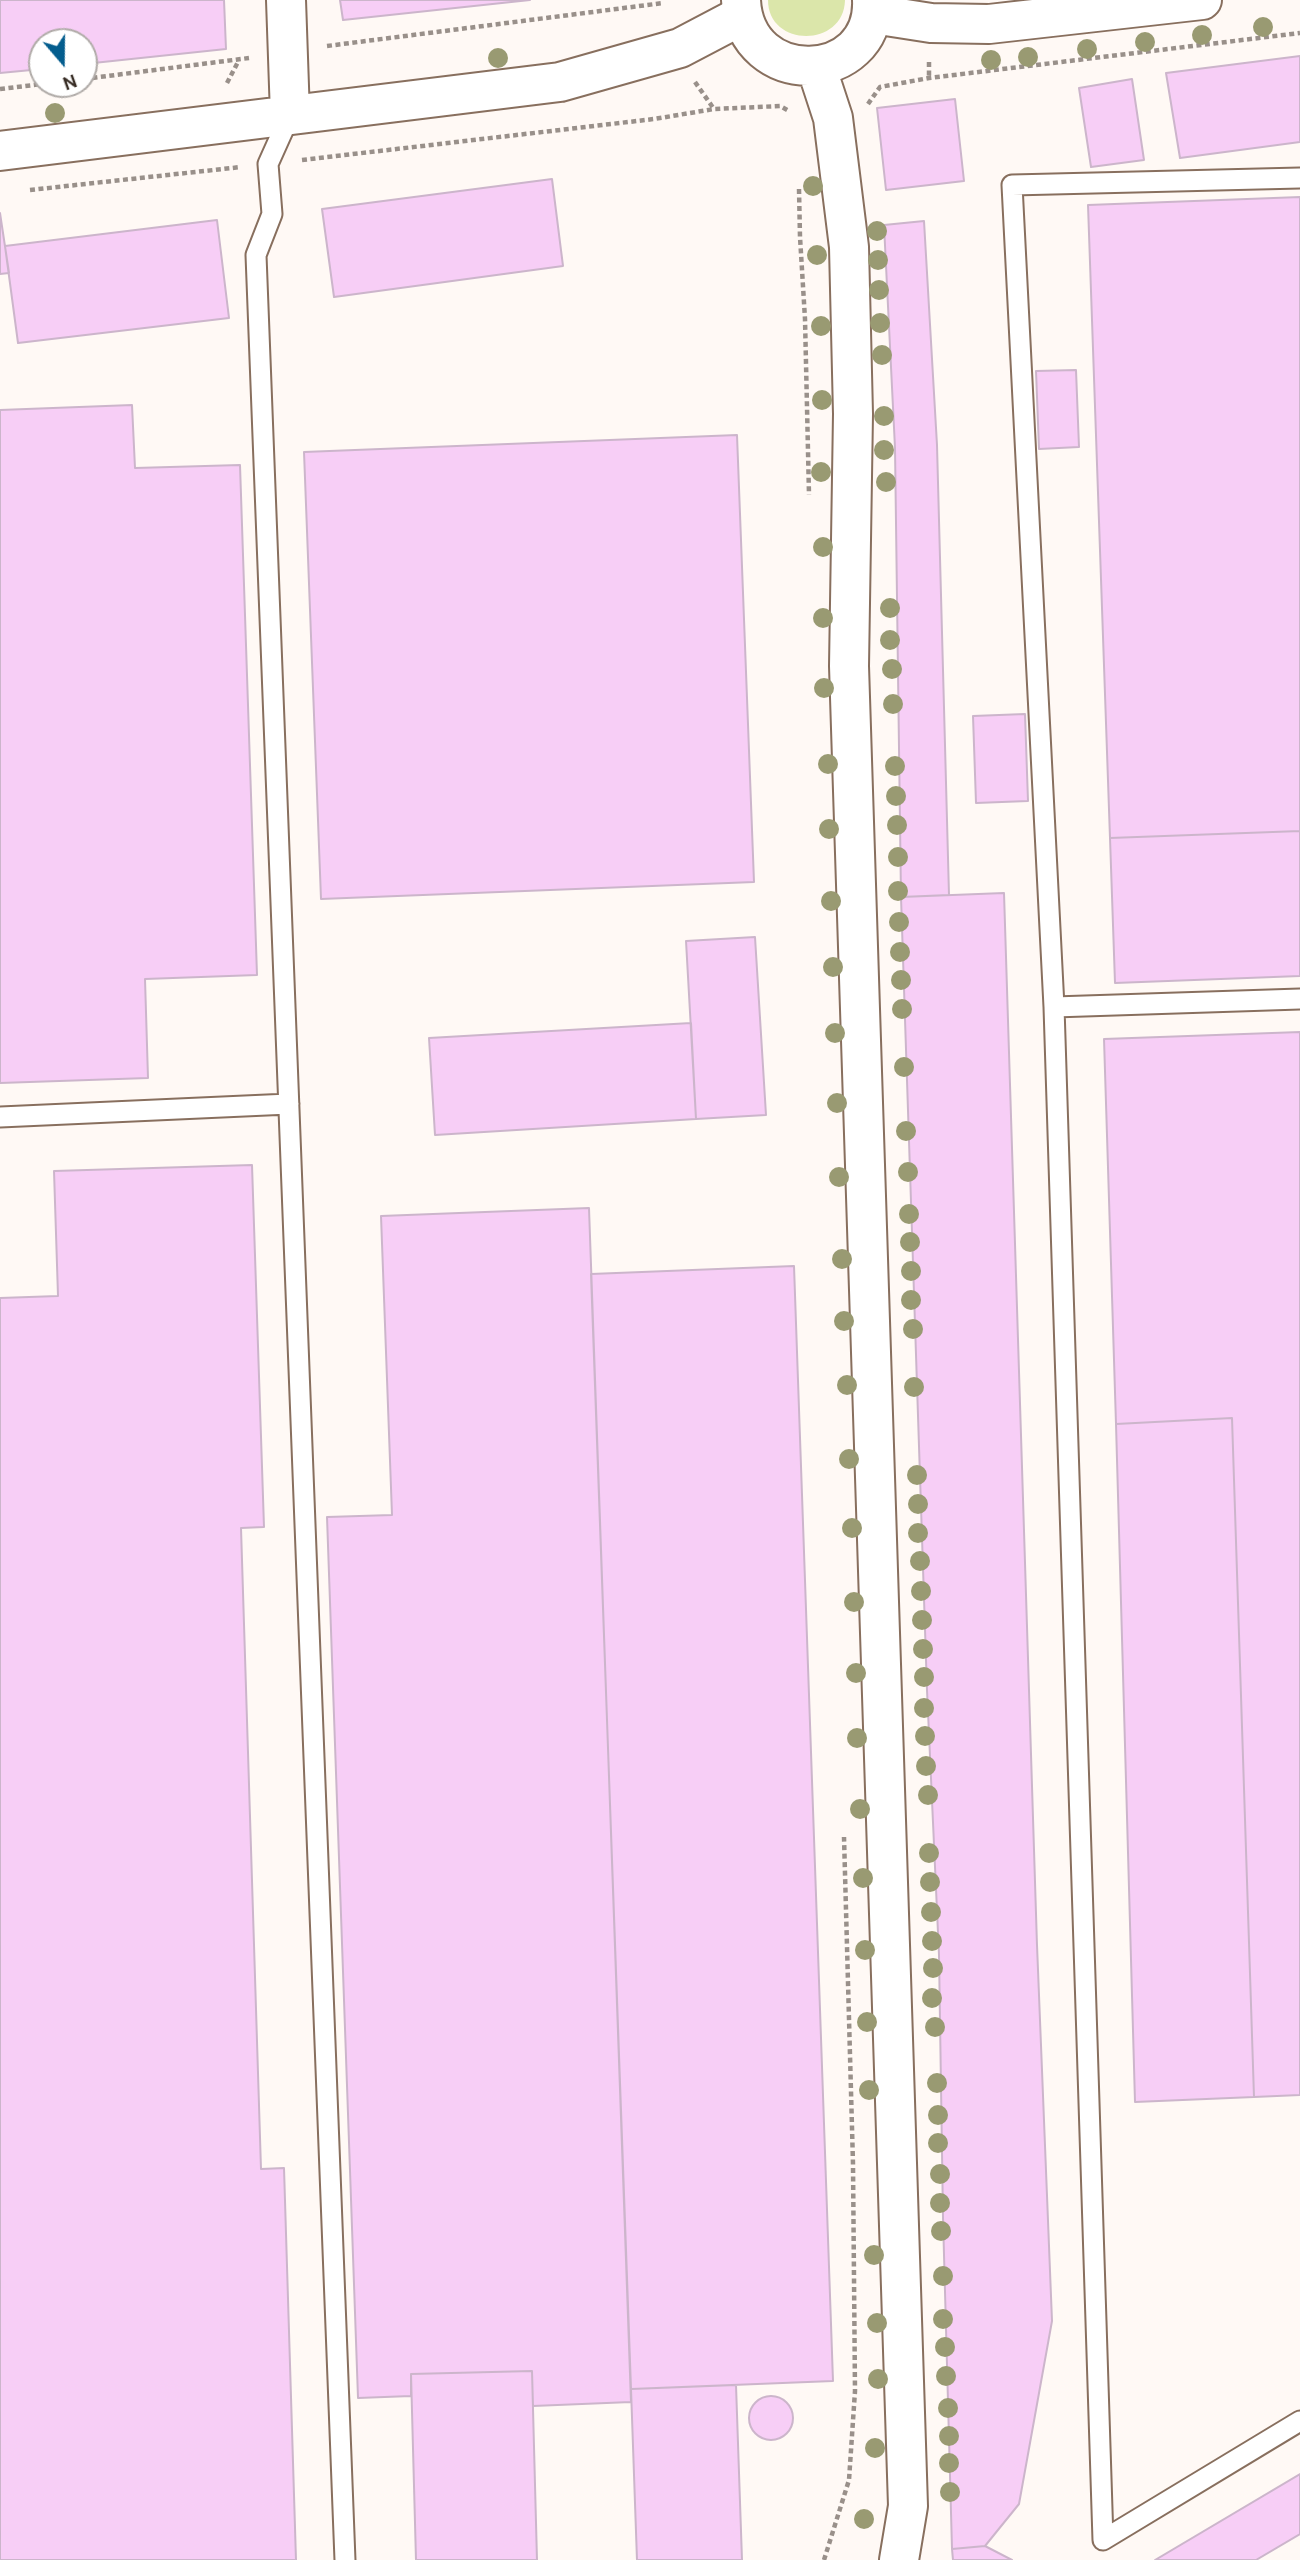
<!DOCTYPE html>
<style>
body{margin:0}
#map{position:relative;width:1300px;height:2560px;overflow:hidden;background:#fff9f5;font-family:Overpass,sans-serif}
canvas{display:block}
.north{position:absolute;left:28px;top:28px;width:70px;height:70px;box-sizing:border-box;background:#fff;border:2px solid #b0aba8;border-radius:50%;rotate:160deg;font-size:19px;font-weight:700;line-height:28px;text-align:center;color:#392e26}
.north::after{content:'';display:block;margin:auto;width:24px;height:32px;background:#045d8e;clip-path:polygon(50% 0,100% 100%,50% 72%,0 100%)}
</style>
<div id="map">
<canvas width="1300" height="2560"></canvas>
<div class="north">N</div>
</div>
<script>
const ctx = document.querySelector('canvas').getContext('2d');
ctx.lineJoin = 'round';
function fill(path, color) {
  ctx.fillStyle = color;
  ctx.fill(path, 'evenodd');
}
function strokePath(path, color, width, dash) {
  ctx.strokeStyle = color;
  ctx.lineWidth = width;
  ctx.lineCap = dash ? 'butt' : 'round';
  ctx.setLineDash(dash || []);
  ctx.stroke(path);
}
fill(new Path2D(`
 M768 0H845C844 48 768 48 768 0Z`), '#dbe6aa');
const building = new Path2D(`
 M0 0H224L226 49 84 64V42H42V69L0 73Z
 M340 0H530L343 20Z
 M1300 56V142L1180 158 1166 73Z
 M1132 79 1144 160 1091 167 1079 88Z
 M955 99 964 181 886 190 877 108Z
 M552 179 563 266 334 297 322 209Z
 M1300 197V831L1110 838 1088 205Z
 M0 213 9 273 0 274Z
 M217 220 229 318 18 343 5 246Z
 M924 221 937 445 949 895 901 897 895 448 884 225Z
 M1076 370 1079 447 1039 449 1036 371Z
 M132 405 135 468 240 465 257 975 145 979 148 1078 0 1083V410Z
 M737 435 754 882 321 899 304 452Z
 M1025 714 1028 801 976 803 973 716Z
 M1300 831V976L1115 983 1110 838Z
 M1004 893 1037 1945 1052 2321 1019 2504 985 2546 952 2549 943 2218 939 1955 927 1690 901 897Z
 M755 937 766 1115 696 1119 686 941Z
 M691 1023 696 1119 435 1135 429 1038Z
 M1300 1032V2095L1254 2097 1232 1418 1116 1424 1104 1039Z
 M252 1165 264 1527 241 1528 261 2169 284 2168 296 2560H0V1298L58 1296 54 1171Z
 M589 1208 631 2402 533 2406 532 2371 411 2374V2396L358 2398 327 1517 392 1515 381 1216Z
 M794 1266 833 2381 631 2389 591 1274Z
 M1232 1418 1254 2097 1135 2102 1116 1424Z
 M532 2371 537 2560H416L411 2374Z
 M736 2385 742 2560H637L631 2389Z
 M749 2418a22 22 0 1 1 44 0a22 22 0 1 1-44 0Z
 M1300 2474V2534L1256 2560H1155Z
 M985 2546 1012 2560H953L952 2549Z`);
fill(building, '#f7cef6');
strokePath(building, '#ccb5cb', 2);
const lane = new Path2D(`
 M290 115 268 164 272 214 256 255 345 2560
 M1300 178 1012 185 1054 1007 1300 999
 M1054 1007 1103 2540 1300 2421
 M0 1117 289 1104`);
const street = new Path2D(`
 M286 0 290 115
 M0 151 560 82 680 48 741 16`);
const secondary = new Path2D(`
 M741 0C745 90 876 85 872 0
 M873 14 931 23 989 24 1202 0
 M816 66 833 118 849 247 853 414 849 666 908 2506 899 2560`);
strokePath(lane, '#886f5e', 23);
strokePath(street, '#886f5e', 42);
strokePath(secondary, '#886f5e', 42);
strokePath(new Path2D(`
 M327 46 663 3
 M929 62V78
 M84 79 249 58
 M695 82 714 109
 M227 83 239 60
 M0 89 42 84
 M868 104 880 87 929 78 1300 33
 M302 160 654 119 714 109 780 106 789 111
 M799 189 800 237 805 319 809 495
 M30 190 241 167
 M824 2560 849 2480 855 2391 853 2164 844 1837`), '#99908a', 4.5, [5, 3.5]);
strokePath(lane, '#fff', 19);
strokePath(street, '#fff', 38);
strokePath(secondary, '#fff', 38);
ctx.fillStyle = '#999a72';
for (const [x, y] of [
 [1263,27],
 [1202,35],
 [1145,42],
 [1087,49],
 [1028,57],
 [498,58],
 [991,60],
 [55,113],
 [813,186],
 [877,231],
 [817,255],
 [878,260],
 [879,290],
 [880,323],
 [821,326],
 [882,355],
 [822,400],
 [884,416],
 [884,450],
 [821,472],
 [886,482],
 [823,547],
 [890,608],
 [823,618],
 [890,640],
 [892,669],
 [824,688],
 [893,704],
 [828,764],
 [895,766],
 [896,796],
 [897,825],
 [829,829],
 [898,857],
 [898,891],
 [831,901],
 [899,922],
 [900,952],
 [833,967],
 [901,980],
 [902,1009],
 [835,1033],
 [904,1067],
 [837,1103],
 [906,1131],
 [908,1172],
 [839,1177],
 [909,1214],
 [910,1242],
 [842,1259],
 [911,1271],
 [911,1300],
 [844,1321],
 [913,1329],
 [847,1385],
 [914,1387],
 [849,1459],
 [917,1475],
 [918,1504],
 [852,1528],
 [918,1533],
 [920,1561],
 [921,1591],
 [854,1602],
 [922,1620],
 [923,1649],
 [856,1673],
 [924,1677],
 [924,1708],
 [925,1736],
 [857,1738],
 [926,1766],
 [928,1795],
 [860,1809],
 [929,1853],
 [863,1878],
 [930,1882],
 [931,1912],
 [932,1941],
 [865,1950],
 [933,1968],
 [932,1998],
 [867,2022],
 [935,2027],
 [937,2083],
 [869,2090],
 [938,2115],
 [938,2143],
 [940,2174],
 [940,2203],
 [941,2231],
 [874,2255],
 [943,2276],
 [943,2319],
 [877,2323],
 [945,2347],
 [946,2376],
 [878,2379],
 [948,2408],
 [949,2436],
 [875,2448],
 [949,2463],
 [950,2492],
 [864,2519]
]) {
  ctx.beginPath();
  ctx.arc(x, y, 10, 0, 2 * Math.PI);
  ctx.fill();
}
</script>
